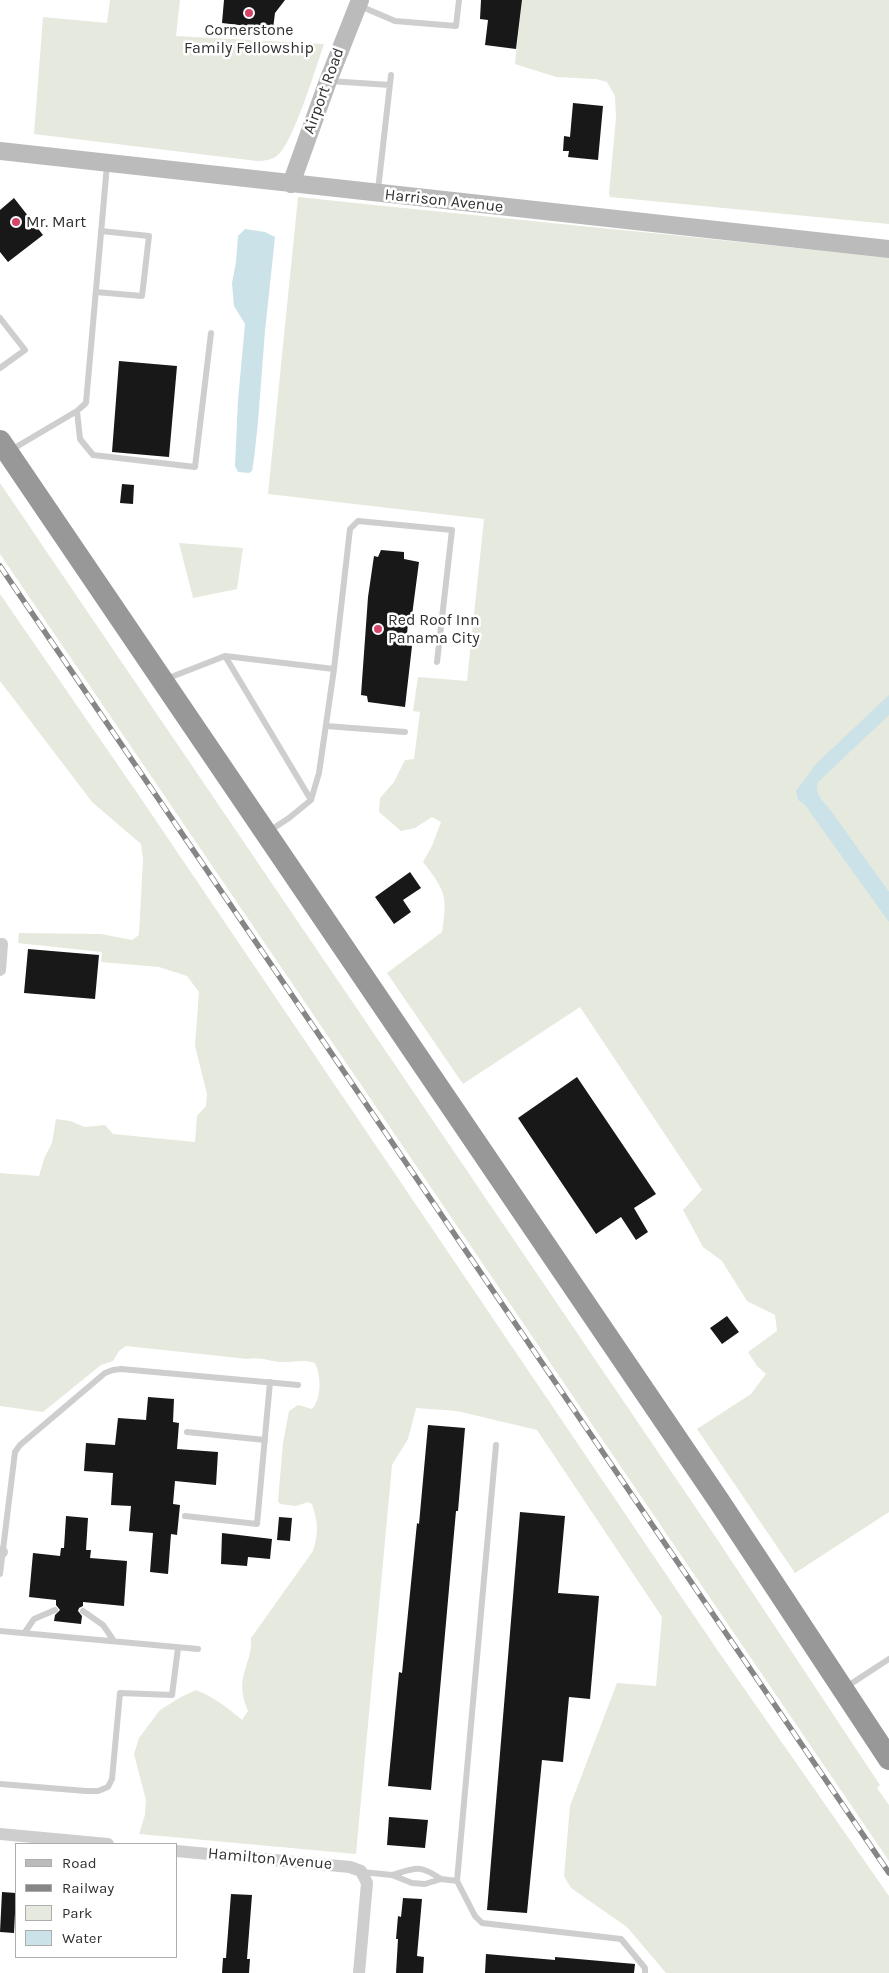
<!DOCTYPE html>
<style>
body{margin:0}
#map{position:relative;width:889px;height:1973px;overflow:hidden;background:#fff;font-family:Karla,sans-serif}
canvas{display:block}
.legend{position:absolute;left:15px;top:1843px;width:162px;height:115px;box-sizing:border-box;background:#fff;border:1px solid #adadad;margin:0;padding:6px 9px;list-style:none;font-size:15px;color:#313131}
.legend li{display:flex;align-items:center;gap:10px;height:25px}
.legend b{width:25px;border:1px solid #adadad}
</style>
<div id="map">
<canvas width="889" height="1973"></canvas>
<ul class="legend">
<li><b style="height:6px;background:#bbb"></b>Road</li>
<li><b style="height:6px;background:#868686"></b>Railway</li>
<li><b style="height:14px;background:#e6e9dd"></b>Park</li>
<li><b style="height:14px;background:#cbe2e8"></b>Water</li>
</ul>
</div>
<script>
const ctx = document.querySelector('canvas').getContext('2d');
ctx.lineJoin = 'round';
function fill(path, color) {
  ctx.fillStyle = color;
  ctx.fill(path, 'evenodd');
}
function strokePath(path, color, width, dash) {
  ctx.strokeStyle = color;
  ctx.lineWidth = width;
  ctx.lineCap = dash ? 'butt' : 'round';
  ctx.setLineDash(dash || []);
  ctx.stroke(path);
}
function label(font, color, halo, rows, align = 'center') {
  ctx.font = font + ' Karla,sans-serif';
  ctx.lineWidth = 5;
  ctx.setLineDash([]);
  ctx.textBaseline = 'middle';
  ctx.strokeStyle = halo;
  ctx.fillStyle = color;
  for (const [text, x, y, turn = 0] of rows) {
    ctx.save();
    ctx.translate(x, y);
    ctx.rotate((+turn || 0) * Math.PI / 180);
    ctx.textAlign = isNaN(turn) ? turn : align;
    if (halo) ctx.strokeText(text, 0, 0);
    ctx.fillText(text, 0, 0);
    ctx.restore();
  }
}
fill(new Path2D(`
 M110 0H180L176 36 324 44C316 67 294 140 279 154 273 160 265 161 257 161L34 134 43 17 107 23Z
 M522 0H889V224L610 197 609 193 616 118 615 96 607 82 596 79 556 77 515 64Z
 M298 197C495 218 692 236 889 258V1512L795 1573 697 1429 751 1394 766 1374 757 1366 748 1352 777 1331 775 1315 747 1301 722 1261 703 1247 683 1210 702 1190 580 1007 463 1084 387 973 442 932C448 896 445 890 423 862L432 846 441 822 432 817 415 828 401 831 379 812 380 798 394 782 405 760 414 759 420 712 413 711 418 677 467 681 484 519 268 494Z
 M0 483 715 1536 880 1785 877 1788 889 1805V1861L0 554Z
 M179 543 243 548 237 589 193 598Z
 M0 594 142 800 718 1651 889 1896V1973H666L627 1927 571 1888 564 1876 570 1806 617 1683 656 1686 662 1617 537 1430 457 1411 416 1408 408 1439 392 1465 356 1854 139 1834 145 1815 146 1800 134 1754 139 1738 160 1710 181 1697 196 1690C214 1697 228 1708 242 1720L248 1711C243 1699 240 1687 244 1674 247 1660 252 1654 251 1638L313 1551C319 1532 318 1523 312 1504L308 1502 296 1506 280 1504 278 1501 283 1443 289 1411 298 1405 312 1409C322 1398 321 1376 315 1363 303 1359 295 1362 284 1362 271 1362 260 1356 248 1359L126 1346 119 1351 113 1361 101 1365 43 1412 0 1406V1173L39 1176 44 1159 52 1143 56 1119 70 1121 85 1127 105 1125 113 1134 195 1142 197 1116 206 1106 207 1094 195 1046 199 992 187 976 159 967 101 962 102 952 18 943 19 933 101 934 132 940 139 935 143 860 141 844 92 802 0 681Z`), '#e6e9dd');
fill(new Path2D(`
 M245 229 265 232 275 237 265 331 258 422 254 459 252 471 249 473 238 472 235 466 238 400 245 324 234 306 232 283 236 262 238 236Z
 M889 695V715L818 782C815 795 821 799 829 808L889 892V922L805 805 798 800 796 791 816 764Z`), '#cbe2e8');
fill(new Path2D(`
 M224 0H285L275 13 273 29 222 23Z
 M481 0H522L516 49 485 45 488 20 480 19Z
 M573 103 603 106 598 160 568 157 569 151H563L564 136 570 137Z
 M14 198 43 235 8 262 0 252V210Z
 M119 361 177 366 169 457 112 452Z
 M122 484 134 485 133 504 120 503Z
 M381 550 404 552V559L419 562 411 623H408L406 645 412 646 405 707 368 702 367 696 361 695 368 597 374 556 378 557Z
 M410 872 421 888 403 900 411 912 394 924 375 897Z
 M28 949 99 955 95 999 24 993Z
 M577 1077 656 1194 634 1208 648 1232 636 1240 621 1217 596 1234 518 1118Z
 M727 1316 739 1332 722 1344 710 1328Z
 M148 1397 174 1399 173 1422 179 1423 177 1449 218 1452 216 1485 175 1481 173 1504 180 1505 177 1535 171 1534 168 1574 150 1572 153 1533 129 1531 131 1506 111 1505 113 1473 84 1471 86 1443 115 1445 118 1418 146 1420Z
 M428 1425 465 1428 458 1511H456L431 1790 388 1786 399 1672 402 1673 417 1523 419 1524Z
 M520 1512 565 1516 558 1593 599 1596 590 1699 569 1697 563 1762 542 1760 527 1913 487 1910Z
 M66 1516 88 1518 86 1550H91L90 1558 127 1561 124 1606 83 1602V1606L79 1608 78 1611 82 1616 81 1624 54 1621 55 1615 60 1610 56 1605V1600L29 1597 33 1553 60 1556 61 1548H64Z
 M279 1517 292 1518 290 1541 277 1540Z
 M222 1533 272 1539 270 1559 248 1557 247 1566 221 1564Z
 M389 1817 428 1820 425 1848 387 1845Z
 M2 1892 16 1893 14 1933 0 1932Z
 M231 1894 252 1895 247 1959H250L249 1973H222L223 1958H226Z
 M403 1898 422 1899 417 1956 424 1957 423 1973H396L398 1939H396L398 1916 401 1917Z
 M486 1954 555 1960V1957L635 1964 634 1973H485Z`), '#181818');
strokePath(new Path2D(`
 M360 6 395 21 456 26 459 0
 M329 81 390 85
 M378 190 391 75
 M96 292 142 296 149 236 101 231
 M0 318 25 350 0 368
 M77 411 86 403 107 165
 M11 450 77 411 80 439 93 455 195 467 211 333
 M225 656 311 800
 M334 669 350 529 358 521 452 530 437 662
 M166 679 225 656 334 669 319 773 311 800 289 818 269 831
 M326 726 405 732
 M187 1432 265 1440
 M185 1516 257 1524 270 1382
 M0 1574 15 1452 20 1445 105 1373 113 1370 121 1369 298 1385
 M83 1611 103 1625 114 1641
 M0 1631 198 1649
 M25 1632 34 1619 55 1610
 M846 1687 889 1659
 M0 1784 86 1791H98L108 1787 112 1779 120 1693 172 1695 178 1648
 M362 1872 392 1875 412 1883 425 1884 441 1879 457 1881 496 1445
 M392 1875C416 1868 419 1864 441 1879
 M457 1881 475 1916 482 1923 621 1939 645 1968V1973`), '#cecece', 6);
strokePath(new Path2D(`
 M0 970 2 944
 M0 1552H2
 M0 1834 108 1844
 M176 1851 350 1867 361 1871 367 1883 359 1973`), '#cecece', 12);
strokePath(new Path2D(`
 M0 151 889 249
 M291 184 328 81 360 0`), '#bbb', 18);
strokePath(new Path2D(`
 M0 441 719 1501 889 1759`), '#989898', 22);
const rail = new Path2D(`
 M0 566 889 1873`);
strokePath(rail, '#868686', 5.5);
strokePath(rail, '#fff', 4, [11]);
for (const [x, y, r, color] of [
 [249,13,5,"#d64468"],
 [16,222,5,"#d64468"],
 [378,629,5,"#d64468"]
]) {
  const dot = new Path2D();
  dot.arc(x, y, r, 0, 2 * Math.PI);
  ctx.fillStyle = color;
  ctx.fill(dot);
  strokePath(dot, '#fff', 2);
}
label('16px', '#313131', '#fff', [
 ["Cornerstone",249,30,"center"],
 ["Family Fellowship",249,48,"center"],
 ["Mr. Mart",26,222],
 ["Red Roof Inn",388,620],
 ["Panama City",388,638]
], 'left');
label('16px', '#313131', '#fff', [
 ["Airport Road",324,91,-70],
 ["Harrison Avenue",444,201,6],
 ["Hamilton Avenue",270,1859,5]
]);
</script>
